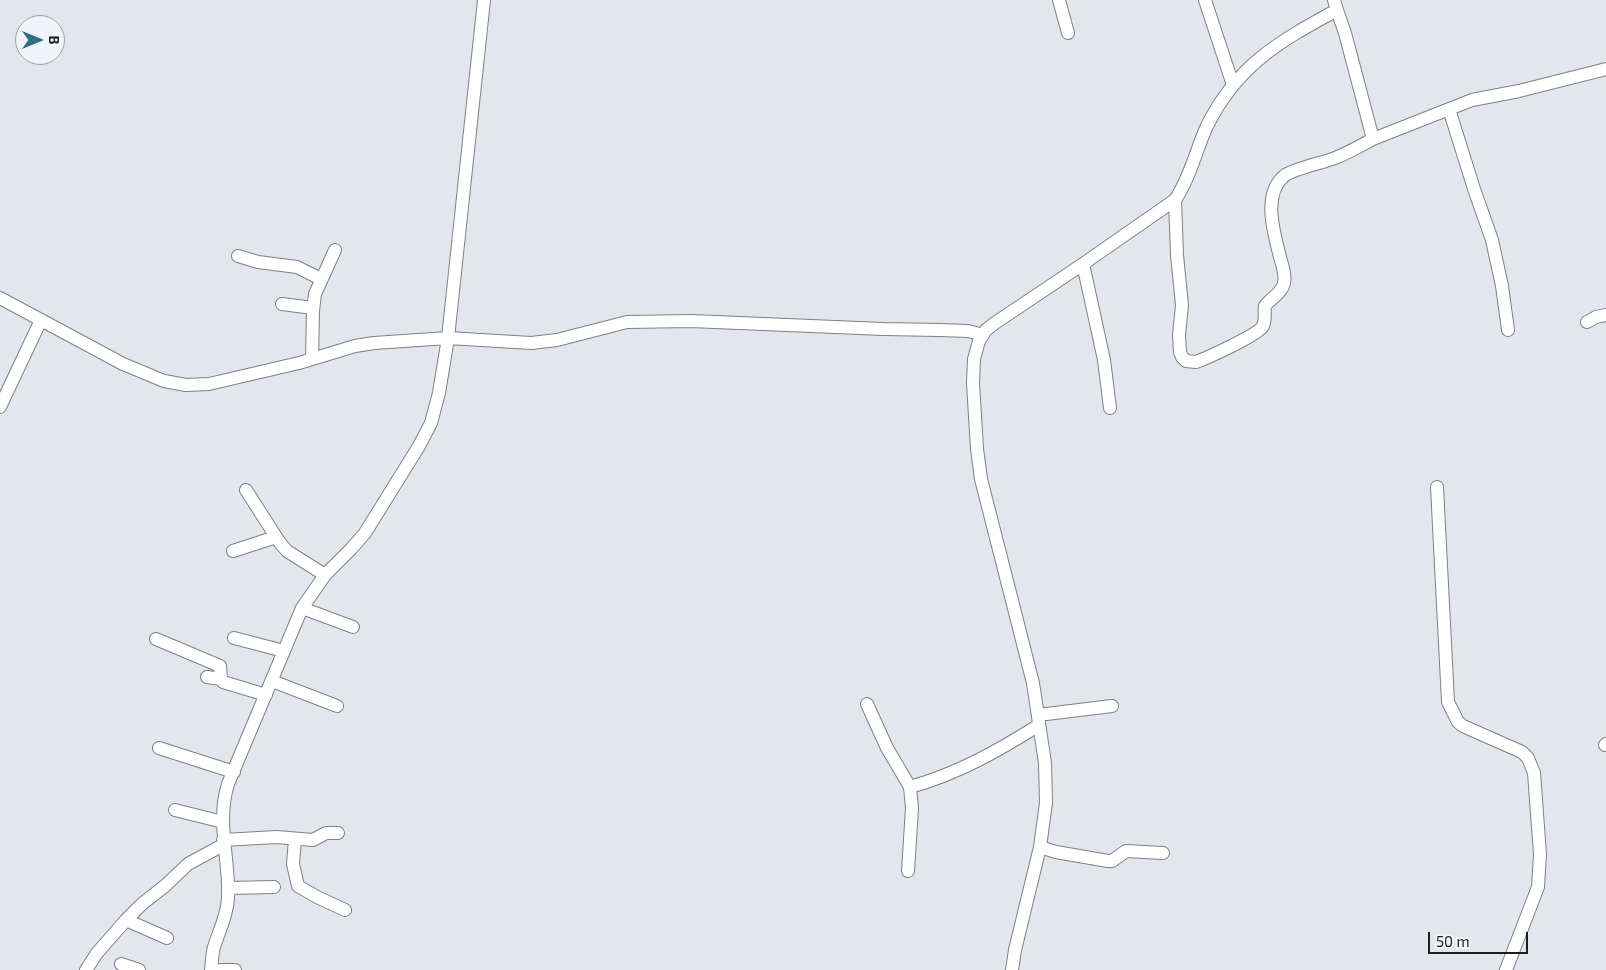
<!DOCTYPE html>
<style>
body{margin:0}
#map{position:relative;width:1606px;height:970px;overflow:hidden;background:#e3e7eb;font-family:"Exo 2",sans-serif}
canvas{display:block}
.north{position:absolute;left:15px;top:15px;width:50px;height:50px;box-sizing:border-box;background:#f1f4f8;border:1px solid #9c9ea1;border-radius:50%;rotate:90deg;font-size:14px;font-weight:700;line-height:20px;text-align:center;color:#1c1d1e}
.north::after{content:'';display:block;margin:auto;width:18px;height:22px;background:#2e6e82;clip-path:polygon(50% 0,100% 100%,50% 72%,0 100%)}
.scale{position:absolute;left:1428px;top:932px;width:100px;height:22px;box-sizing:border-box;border:2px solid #1c1d1e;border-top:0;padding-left:6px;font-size:15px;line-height:18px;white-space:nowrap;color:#1c1d1e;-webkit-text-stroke:4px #f1f4f8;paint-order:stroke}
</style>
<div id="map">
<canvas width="1606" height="970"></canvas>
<div class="north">B</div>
<div class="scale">50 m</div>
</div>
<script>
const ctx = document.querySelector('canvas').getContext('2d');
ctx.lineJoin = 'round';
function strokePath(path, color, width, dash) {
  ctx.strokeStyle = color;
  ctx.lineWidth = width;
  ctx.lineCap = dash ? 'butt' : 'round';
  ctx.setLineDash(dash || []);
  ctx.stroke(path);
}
const minor = new Path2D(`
 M1059 0 1068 33
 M1205 0 1233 85
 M1337 10 1345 33 1373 139 1472 100 1519 91 1606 69
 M1449 109 1474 189 1492 240 1502 286 1508 330
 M1175 200 1177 255 1182 305 1179 335 1180 352 1182 357 1186 361 1196 362C1207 358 1258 335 1263 326 1266 320 1264 312 1265 306 1271 298 1282 293 1284 283 1286 274 1282 265 1280 257 1274 233 1262 195 1284 176 1293 169 1322 163 1335 158 1348 153 1360 146 1373 139
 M238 256 258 262 297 267 321 279
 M1083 264 1104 360 1110 408
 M0 298 123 364 164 381 186 385 209 384 299 363 355 346 374 343 448 338 531 343 557 340 627 322 691 321 883 329 940 330 968 331 983 335
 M282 304 313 308
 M1587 322 1596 317 1606 315
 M312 359 313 311 315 294 335 250
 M0 407 41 320
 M1437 487 1448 702 1458 722 1463 726 1522 752 1528 758 1534 773 1540 854 1538 887 1506 970
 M246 490 280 543 287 551 325 575
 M233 551 276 537
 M302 608 353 627
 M234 638 284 651
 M156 639 220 666 221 679 223 682 266 695
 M207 677 221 679
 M272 681 337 706
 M867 704 887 748 910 787 912 808 908 871
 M1038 715 1112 706
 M1605 745 1606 744
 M159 748 234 772
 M910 787C957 774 998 751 1039 725
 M175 810 223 822
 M295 839 293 864 298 886 317 897 345 910
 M223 840 277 837 313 840 326 833H338
 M1040 847 1056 852 1108 861H1112L1126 851 1163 853
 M228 888 274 887
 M126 920 167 938
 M121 964 139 970
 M86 970 97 953 126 920 142 904 166 885 188 864 223 845
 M211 970C212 962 212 954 214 947 219 931 227 916 228 899 230 860 216 822 228 784L302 608 325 575 351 549 365 533 419 446 431 423 439 393 448 338 484 0
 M220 970H235
 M1012 970 1015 950 1040 847 1046 803 1045 763 1033 683 981 479 977 449 973 383 974 359 979 341 986 330 995 323 1083 264 1175 200C1190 178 1196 150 1207 126 1237 65 1280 41 1337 10L1334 0`);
strokePath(minor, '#7d8084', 14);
strokePath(minor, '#fff', 12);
</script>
